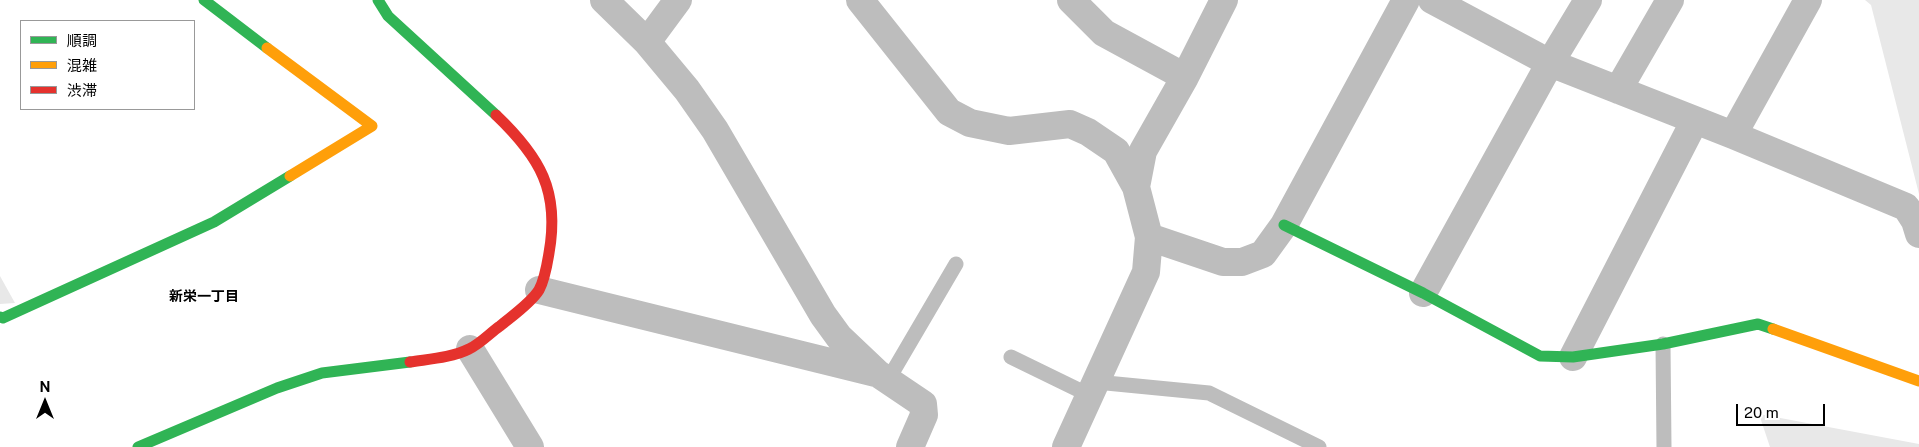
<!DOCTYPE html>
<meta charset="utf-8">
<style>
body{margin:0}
#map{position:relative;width:1919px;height:447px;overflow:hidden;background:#fff;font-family:"Public Sans","Noto Sans JP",sans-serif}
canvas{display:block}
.legend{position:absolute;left:20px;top:20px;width:175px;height:90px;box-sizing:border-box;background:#fff;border:1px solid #999;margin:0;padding:6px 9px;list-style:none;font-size:15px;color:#000}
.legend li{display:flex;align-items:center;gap:10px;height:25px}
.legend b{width:25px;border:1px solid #999}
.north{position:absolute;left:20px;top:377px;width:50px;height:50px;-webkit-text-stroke:4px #fff;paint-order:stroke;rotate:0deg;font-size:14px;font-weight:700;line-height:20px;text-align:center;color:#000}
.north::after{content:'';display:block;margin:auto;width:18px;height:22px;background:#000;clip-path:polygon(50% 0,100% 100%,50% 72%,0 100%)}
.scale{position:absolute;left:1736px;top:404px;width:89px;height:22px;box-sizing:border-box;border:2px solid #000;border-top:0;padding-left:6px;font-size:15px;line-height:18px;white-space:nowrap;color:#000;-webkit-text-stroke:4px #fff;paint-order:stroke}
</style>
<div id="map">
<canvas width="1919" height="447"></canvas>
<ul class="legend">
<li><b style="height:6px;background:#30b455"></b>順調</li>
<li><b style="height:6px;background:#ff9f0a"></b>混雑</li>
<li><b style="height:6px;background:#e5322d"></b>渋滞</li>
</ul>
<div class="north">N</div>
<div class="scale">20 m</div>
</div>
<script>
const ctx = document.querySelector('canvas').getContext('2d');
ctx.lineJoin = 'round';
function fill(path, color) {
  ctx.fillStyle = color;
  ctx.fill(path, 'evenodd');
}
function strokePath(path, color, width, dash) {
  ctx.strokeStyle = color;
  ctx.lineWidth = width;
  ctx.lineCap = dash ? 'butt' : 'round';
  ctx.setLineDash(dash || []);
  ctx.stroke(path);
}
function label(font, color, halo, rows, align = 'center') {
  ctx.font = font + ' "Public Sans","Noto Sans JP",sans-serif';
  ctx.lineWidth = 4;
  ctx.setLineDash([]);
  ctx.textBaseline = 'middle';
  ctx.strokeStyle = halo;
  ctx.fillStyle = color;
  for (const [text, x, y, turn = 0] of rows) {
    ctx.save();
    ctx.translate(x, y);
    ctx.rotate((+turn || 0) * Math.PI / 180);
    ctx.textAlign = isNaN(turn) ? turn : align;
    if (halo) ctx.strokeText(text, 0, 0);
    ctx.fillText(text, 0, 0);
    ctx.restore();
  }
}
fill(new Path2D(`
 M1865 0H1919V194L1871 5Z
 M0 276 15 303 0 304Z
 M1759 414 1919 444V447H1770Z`), '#e8e8e8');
strokePath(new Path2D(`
 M1663 344 1664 447
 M1011 357 1089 395
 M888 380 956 264
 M1096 382 1209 393 1319 447`), '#bdbdbd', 15);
strokePath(new Path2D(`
 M604 0 647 42 687 90 715 130 823 315 839 337 877 373 923 404 924 415 910 447
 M860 0 949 112 970 123 1009 131 1070 124 1088 132 1116 151 1136 187
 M1071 0 1104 33 1185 77
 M1432 0 1550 63 1733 135 1906 207 1915 221 1919 234
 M647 42 678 0
 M1618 90 1670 0
 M1733 135 1808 0
 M1149 237 1223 262H1242L1263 254 1284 225 1406 0
 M539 290 875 373
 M1423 293 1550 63 1588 0
 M470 349 530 447
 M1573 357 1695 120
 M1066 447 1146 272 1149 237 1136 187 1143 151 1185 77 1224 0`), '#bdbdbd', 28);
strokePath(new Path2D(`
 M204 0 267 48
 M378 0 388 16 496 115
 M1284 225 1423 293 1540 356 1573 357 1663 344 1758 324 1773 329
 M0 317 3 318 214 222 290 176
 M138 447 277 388 322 373 410 362`), '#30b455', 11);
strokePath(new Path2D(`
 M267 48 372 126 290 176
 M1773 329 1919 381`), '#ff9f0a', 11);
strokePath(new Path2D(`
 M410 362C429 359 451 358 469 349 480 344 490 333 500 326 512 316 531 303 539 290 545 279 547 265 549 253 560 191 540 157 496 115`), '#e5322d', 11);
label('bold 14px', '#000', '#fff', [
 ["新栄一丁目",204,297]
]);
</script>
